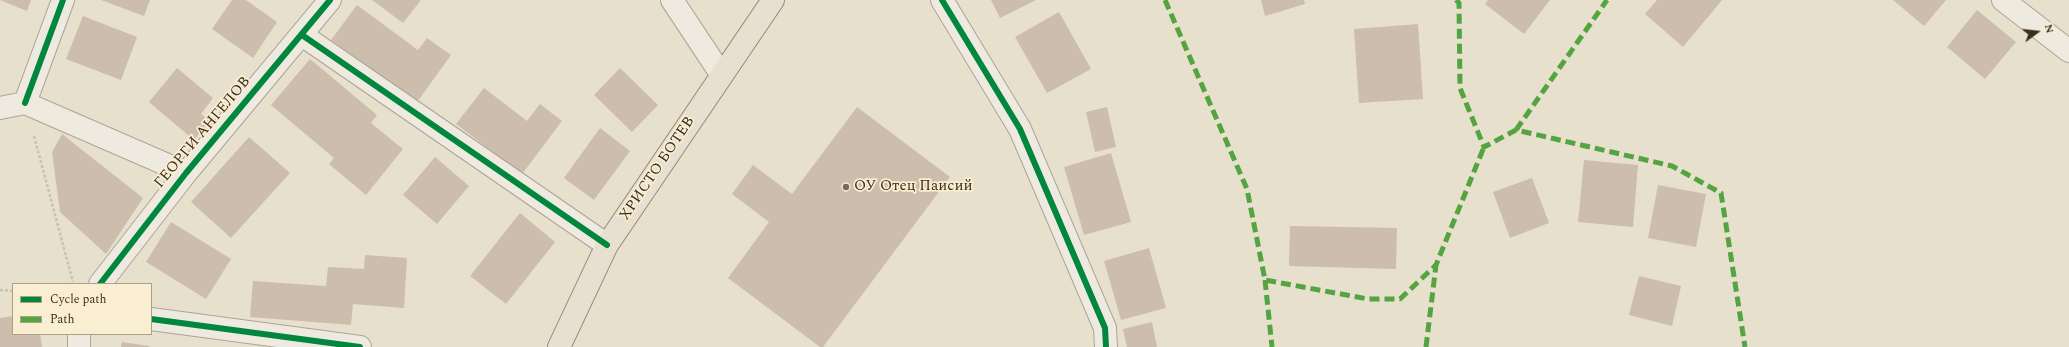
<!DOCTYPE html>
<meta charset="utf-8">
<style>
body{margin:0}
#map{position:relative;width:2069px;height:347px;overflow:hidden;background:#e7e0cd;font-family:Spectral,serif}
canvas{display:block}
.legend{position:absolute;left:12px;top:283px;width:140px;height:52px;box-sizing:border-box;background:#f9eed2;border:1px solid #ada08a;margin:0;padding:5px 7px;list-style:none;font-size:12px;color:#3c2c1d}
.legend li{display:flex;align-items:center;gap:8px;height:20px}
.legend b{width:20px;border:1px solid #ada08a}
.north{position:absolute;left:2017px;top:12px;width:40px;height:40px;-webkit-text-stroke:3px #f9eed2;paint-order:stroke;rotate:75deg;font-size:11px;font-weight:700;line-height:16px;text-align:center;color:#3c2c1d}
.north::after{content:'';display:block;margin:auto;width:14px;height:18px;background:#3c2c1d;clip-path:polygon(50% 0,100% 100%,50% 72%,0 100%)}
</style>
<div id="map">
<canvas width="2069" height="347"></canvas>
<ul class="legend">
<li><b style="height:5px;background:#00873e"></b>Cycle path</li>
<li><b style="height:5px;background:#54a441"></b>Path</li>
</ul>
<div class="north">N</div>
</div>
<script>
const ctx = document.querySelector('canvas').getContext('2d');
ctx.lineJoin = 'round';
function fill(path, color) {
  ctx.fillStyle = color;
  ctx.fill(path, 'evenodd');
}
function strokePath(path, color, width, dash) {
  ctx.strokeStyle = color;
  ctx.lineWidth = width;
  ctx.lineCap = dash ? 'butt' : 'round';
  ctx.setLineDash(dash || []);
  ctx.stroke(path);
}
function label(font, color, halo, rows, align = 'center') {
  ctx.font = font + ' Spectral,serif';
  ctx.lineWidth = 3.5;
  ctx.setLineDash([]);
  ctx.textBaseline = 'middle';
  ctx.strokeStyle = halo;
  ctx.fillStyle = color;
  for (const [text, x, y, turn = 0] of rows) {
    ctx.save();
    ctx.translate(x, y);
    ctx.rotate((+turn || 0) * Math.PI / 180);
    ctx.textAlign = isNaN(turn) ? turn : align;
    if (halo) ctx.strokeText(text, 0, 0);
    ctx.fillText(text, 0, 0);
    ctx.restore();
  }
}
fill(new Path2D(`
 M0 0H31L27 11Z
 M101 0H150L144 16Z
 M232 0H246L277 22 253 58 212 29Z
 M372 0H421L403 23Z
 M991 0H1036L1000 18Z
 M1261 0H1304L1305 4 1265 16Z
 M1488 0H1550L1524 34 1485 4Z
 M1657 0H1722L1683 47 1645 14Z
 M1893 0H1946L1924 26Z
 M357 5 418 50 427 38 451 55 417 102 331 40Z
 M1977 10 2016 42 1985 79 1947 47Z
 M1059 12 1091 69 1047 93 1015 37Z
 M83 16 137 37 121 80 66 59Z
 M1418 24 1423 99 1359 103 1354 29Z
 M310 59 377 115 371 123 403 149 366 195 329 164 334 158 271 105Z
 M177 68 213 98 201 114 210 121 194 140 149 102Z
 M620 68 658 105 632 132 594 95Z
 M484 88 527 121 540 104 562 121 522 174 456 124Z
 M857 107 950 177 823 347H820L728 278 769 222 732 194 753 165 792 194Z
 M1107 107 1116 147 1095 152 1086 112Z
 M600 128 630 151 594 200 564 178Z
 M62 134 143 198 106 254 60 212 52 152Z
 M249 137 290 173 231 238 191 202Z
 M1111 153 1131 222 1084 235 1064 167Z
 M435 157 469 186 437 224 403 195Z
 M1584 160 1638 165 1633 227 1578 222Z
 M1532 178 1549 223 1510 238 1493 192Z
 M1658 185 1706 194 1696 247 1648 238Z
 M520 213 555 242 506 304 470 276Z
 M171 222 231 259 206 299 146 262Z
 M1290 226 1397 228 1396 269 1289 266Z
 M1149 248 1166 308 1121 320 1104 261Z
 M365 255 407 258 404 308 353 304 351 325 250 317 253 281 326 286 328 267 364 269Z
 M1639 276 1681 286 1672 326 1629 315Z
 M13 316V334H40L42 347H0V318Z
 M1152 322 1157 347H1127L1123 329Z
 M122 342 149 346V347H121Z`), '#ccbdad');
const minor = new Path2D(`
 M672 0 721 74
 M942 0 1020 129 1105 328 1106 347
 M2003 0 2069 51
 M302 35 607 245
 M25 103 63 0
 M0 108 25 103 186 173
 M100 284 186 173 330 0
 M151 319 360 347
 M79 347V334`);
const major = new Path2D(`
 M559 347 607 245 773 0`);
strokePath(minor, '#aca496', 24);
strokePath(major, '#918a7d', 24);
strokePath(new Path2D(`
 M1459 0V3
 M34 136 73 282
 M0 290 13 291`), '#c7c1b6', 2.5, [3, 2]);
strokePath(minor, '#efeadf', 22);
strokePath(major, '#e7e0d0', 22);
strokePath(new Path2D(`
 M1165 0 1247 189 1265 280 1368 299H1400L1436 265 1484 147
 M1456 0 1459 3 1460 88 1484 147 1516 130 1672 166 1721 193 1745 347
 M1516 130 1607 0
 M1265 280 1272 347
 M1426 347 1436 265`), '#54a441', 5, [10, 5]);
strokePath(new Path2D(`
 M942 0 1020 129 1105 328 1106 347
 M302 35 607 245
 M25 103 63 0
 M100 284 186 173 330 0
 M151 319 360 347`), '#00873e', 6);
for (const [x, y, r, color] of [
 [846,187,4,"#786b5b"]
]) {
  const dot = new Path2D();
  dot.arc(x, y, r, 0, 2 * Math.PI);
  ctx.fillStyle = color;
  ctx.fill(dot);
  strokePath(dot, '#f9eed2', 1.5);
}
label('15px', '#3c2c1d', '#f9eed2', [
 ["ГЕОРГИ АНГЕЛОВ",203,133,-50],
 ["ХРИСТО БОТЕВ",658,169,-56]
]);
label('15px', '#3c2c1d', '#f9eed2', [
 ["ОУ Отец Паисий",854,187]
], 'left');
</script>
